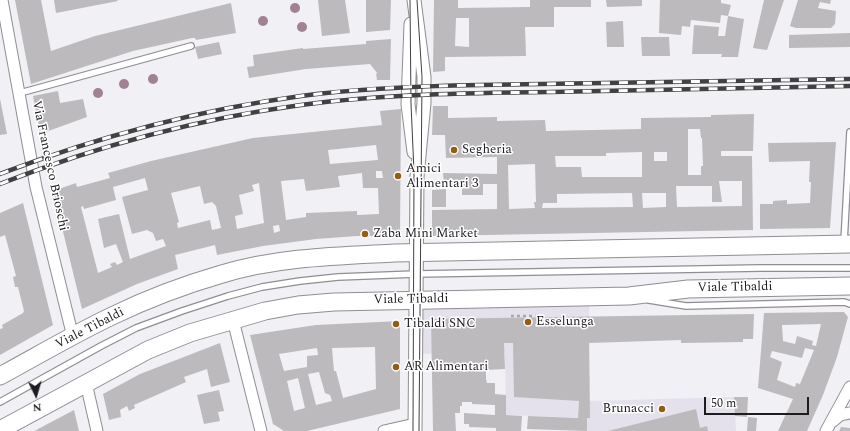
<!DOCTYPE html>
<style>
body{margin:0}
#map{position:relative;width:850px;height:431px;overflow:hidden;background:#f1f0f4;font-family:Spectral,serif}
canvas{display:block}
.north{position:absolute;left:16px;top:375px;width:40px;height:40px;-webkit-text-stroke:3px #fff;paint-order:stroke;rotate:175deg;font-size:11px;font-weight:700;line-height:16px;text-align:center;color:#1d1c1e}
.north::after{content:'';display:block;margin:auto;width:14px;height:18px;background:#1d1c1e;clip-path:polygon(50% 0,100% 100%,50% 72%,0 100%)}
.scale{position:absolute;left:704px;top:397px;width:105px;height:18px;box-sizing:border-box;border:2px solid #1d1c1e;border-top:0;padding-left:5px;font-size:12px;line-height:14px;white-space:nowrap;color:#1d1c1e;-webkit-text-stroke:3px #fff;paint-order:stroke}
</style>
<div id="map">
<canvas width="850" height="431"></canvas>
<div class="north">N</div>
<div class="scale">50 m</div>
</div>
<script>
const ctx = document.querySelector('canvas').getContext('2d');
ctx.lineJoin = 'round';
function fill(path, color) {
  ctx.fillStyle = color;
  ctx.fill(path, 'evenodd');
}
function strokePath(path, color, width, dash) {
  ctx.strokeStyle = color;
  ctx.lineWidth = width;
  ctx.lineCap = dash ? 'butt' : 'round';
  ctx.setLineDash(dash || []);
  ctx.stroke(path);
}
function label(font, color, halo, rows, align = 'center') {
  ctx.font = font + ' Spectral,serif';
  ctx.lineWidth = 3;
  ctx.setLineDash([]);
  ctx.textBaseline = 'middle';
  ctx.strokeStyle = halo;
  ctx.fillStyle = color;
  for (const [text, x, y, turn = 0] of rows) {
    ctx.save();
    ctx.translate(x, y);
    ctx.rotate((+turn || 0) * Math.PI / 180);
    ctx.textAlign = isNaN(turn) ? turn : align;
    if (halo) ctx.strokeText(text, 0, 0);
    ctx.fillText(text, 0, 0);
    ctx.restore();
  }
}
fill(new Path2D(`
 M590 299 589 317 590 401 734 397 736 431H587V418L506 415 505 353 420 354 421 301Z`), '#e4e1ed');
fill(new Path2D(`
 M15 0H41L51 51 95 36 231 3 236 33 196 40 195 38H192L133 51 31 84Z
 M54 0H117L118 1 56 13Z
 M318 0H345L350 33 322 36Z
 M366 0H391L390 30 366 32Z
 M434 0H458V8L530 7V0H591V7H554V27H525L526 56 445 57V71L433 72ZM456 18H469V47L455 46Z
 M606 0H642V6L607 7Z
 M660 0H721V3L731 5 728 16 721 15 720 23 691 20 690 27 682 26 681 35 659 33Z
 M764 0H784L767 50 753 48Z
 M798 0H831L830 4 820 2 818 8 836 11 835 24 831 28H796L790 26Z
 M728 16 744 19 738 57H721L722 54H692L694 25 719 27 718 36H725Z
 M623 21 624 47H607L606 22Z
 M850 33V47L789 48V35Z
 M641 37H669L670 56H642Z
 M391 39 390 80H377L376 73 378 74 370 64 306 69 249 78 247 67 254 66 253 55 303 48V49L366 44V41Z
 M219 42 222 54 198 59 195 47Z
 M58 91 60 103 83 99 87 117 40 134 33 96Z
 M0 99 7 134 0 135Z
 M433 106H448V118L497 117V121L545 120 546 131 641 129V118L711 117V115L754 114 753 151H721V156H752L753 230 432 236V210L497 209V184H483V195H462V185H444L443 173 497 174V157L446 158 445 135H432ZM688 129H700L701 138H702L703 166H701V175H688ZM642 152V177H582L581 167H556L555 156H606V153ZM654 152H667V161H654ZM535 164 536 202H534L535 208 509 209 508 165ZM719 181H742V206L677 207 676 186H712V202H722ZM632 193 633 207 542 208 543 203H557V194ZM642 193H666V207L643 208Z
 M401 109 400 236H357L316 239 263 246 217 255 215 245 175 255 178 269 137 284 82 309 53 191 76 183 77 187 110 178 108 173 151 161 253 138 382 125 380 111ZM376 145 378 160 330 164 328 150ZM376 171H382L383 178H376ZM362 173 363 188H378L379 214 357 215V211L306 213V217L286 220 281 181 304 179 306 191 340 187 338 176ZM145 178 148 190 122 197 132 234 147 230 153 233 156 241 163 239 166 246 130 259 119 214 98 219 104 248 116 244 123 262 117 265 115 262 110 264 112 267 98 273 81 207 83 206 84 209 116 200 113 187ZM259 183 264 223 237 229 235 216 243 214 239 195 254 191 252 185ZM200 186 204 204 212 202 216 206 221 228 212 230 210 220 178 228 177 223 179 222 171 193ZM279 225 280 231 274 233 273 226Z
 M836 142 830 228 760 229V204H773V201L787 200V204L810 203 811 182H809L810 161 769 162 768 143Z
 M446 189V207H432V190Z
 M23 203 53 325 0 355V329L3 328 2 325 23 313 24 311 18 287H15L13 277 16 276 5 235 0 237V213Z
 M844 312 848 317 837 357 823 395 807 431H778L793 399 758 388 764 313ZM821 324 816 346 812 345 813 341 797 336 795 344 783 341 782 325ZM805 348 814 350 800 384 796 383 795 387 777 380 782 362 770 357 772 351 802 358Z
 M754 314 753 339H743V342L681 343V340L589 343 590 418H587V431L527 429 528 416 578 418 579 401 514 397 513 343H504L505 369 486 370V379L487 383H495V394L506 395V415L522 416 521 431H496V428L469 427V424H464V413L495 415V405L472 404V402H462V406H460V413H455L456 431H433L431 319Z
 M400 321V409L307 431H284L273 424 250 335 316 325ZM375 347 376 389 343 398 336 371H334L332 348ZM317 348 318 355 307 356V367L284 371 279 354ZM319 372 325 393 330 395 332 401 316 405 308 374ZM298 378 305 408 294 411 287 381Z
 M220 343 230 382 211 387 207 369 184 377 186 382 134 405 135 408 129 411 127 406 120 410 121 417 109 420 103 394 140 374Z
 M219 390 224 411 218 412 220 421 204 424 197 395Z
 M734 397H748L747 417 735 416Z
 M696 409 700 428 707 426 708 431H608Z
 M74 410 79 431H35L38 429Z
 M748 417 757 418 756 431H747Z
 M841 427 850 428V431H839Z`), '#bdbabd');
const service = new Path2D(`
 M20 93 191 46
 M844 242 850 132
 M649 300 686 306 844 302 850 304
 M0 402 101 346 136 328 182 311 228 296 262 287 300 281 338 277 416 274 760 268H850`);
const minor = new Path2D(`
 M2 0 36 187 73 337
 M233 320 261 431
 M86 383 97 431
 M833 421 840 415 850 413
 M384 431 415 424
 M826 431 850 387`);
const tertiary = new Path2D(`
 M414 0 424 77V103L417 177 415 431
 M411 24 408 104 414 152`);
const primary = new Path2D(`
 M0 376C37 356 74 334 112 316 147 299 184 285 222 274 278 257 338 256 395 253L850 244
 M0 430 148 350 190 333 265 311 298 305 334 302 629 296 688 289 850 286`);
strokePath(service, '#8f8e92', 8);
strokePath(minor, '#8f8e92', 13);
strokePath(tertiary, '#8f8e92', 15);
strokePath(primary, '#8f8e92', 19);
strokePath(new Path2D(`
 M511 316H539`), '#a9a8ab', 2.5, [3, 3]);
strokePath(service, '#fff', 5.5);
strokePath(minor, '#fff', 11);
strokePath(tertiary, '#fff', 13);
strokePath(primary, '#fff', 17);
strokePath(new Path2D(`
 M410 0 411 104 414 172 413 431
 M417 0 422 77 419 431`), '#414042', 1);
const rail = new Path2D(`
 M0 174C97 137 198 110 301 96 361 88 420 86 480 85L850 79
 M0 184C97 146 197 119 301 105 384 94 468 93 551 92 651 90 750 88 850 86`);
strokePath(rail, '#414042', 4.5);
strokePath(rail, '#fff', 3, [9]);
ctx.fillStyle = '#a28194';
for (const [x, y] of [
 [295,8],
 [263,21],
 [302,27],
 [153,79],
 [124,84],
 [98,93]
]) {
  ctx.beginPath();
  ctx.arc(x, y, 5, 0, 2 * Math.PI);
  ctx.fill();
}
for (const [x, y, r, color] of [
 [454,150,4,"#925e12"],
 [398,176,4,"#925e12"],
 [365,234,4,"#925e12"],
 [528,322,4,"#925e12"],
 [396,324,4,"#925e12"],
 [396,367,4,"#925e12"],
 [662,409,4,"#925e12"]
]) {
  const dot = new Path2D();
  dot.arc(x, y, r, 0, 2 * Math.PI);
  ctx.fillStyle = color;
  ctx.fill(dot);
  strokePath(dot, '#fff', 1.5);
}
label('13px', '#1d1c1e', '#fff', [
 ["Segheria",462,150],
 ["Amici",406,169],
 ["Alimentari 3",406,184],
 ["Zaba Mini Market",373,234],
 ["Esselunga",536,322],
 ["Tibaldi SNC",404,324],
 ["AR Alimentari",404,367],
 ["Brunacci",654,409,"right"]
], 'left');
label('13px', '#1d1c1e', '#fff', [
 ["Via Francesco Brioschi",49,166,78],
 ["Viale Tibaldi",735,288,-1],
 ["Viale Tibaldi",411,300,-1],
 ["Viale Tibaldi",90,329,-27]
]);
</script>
